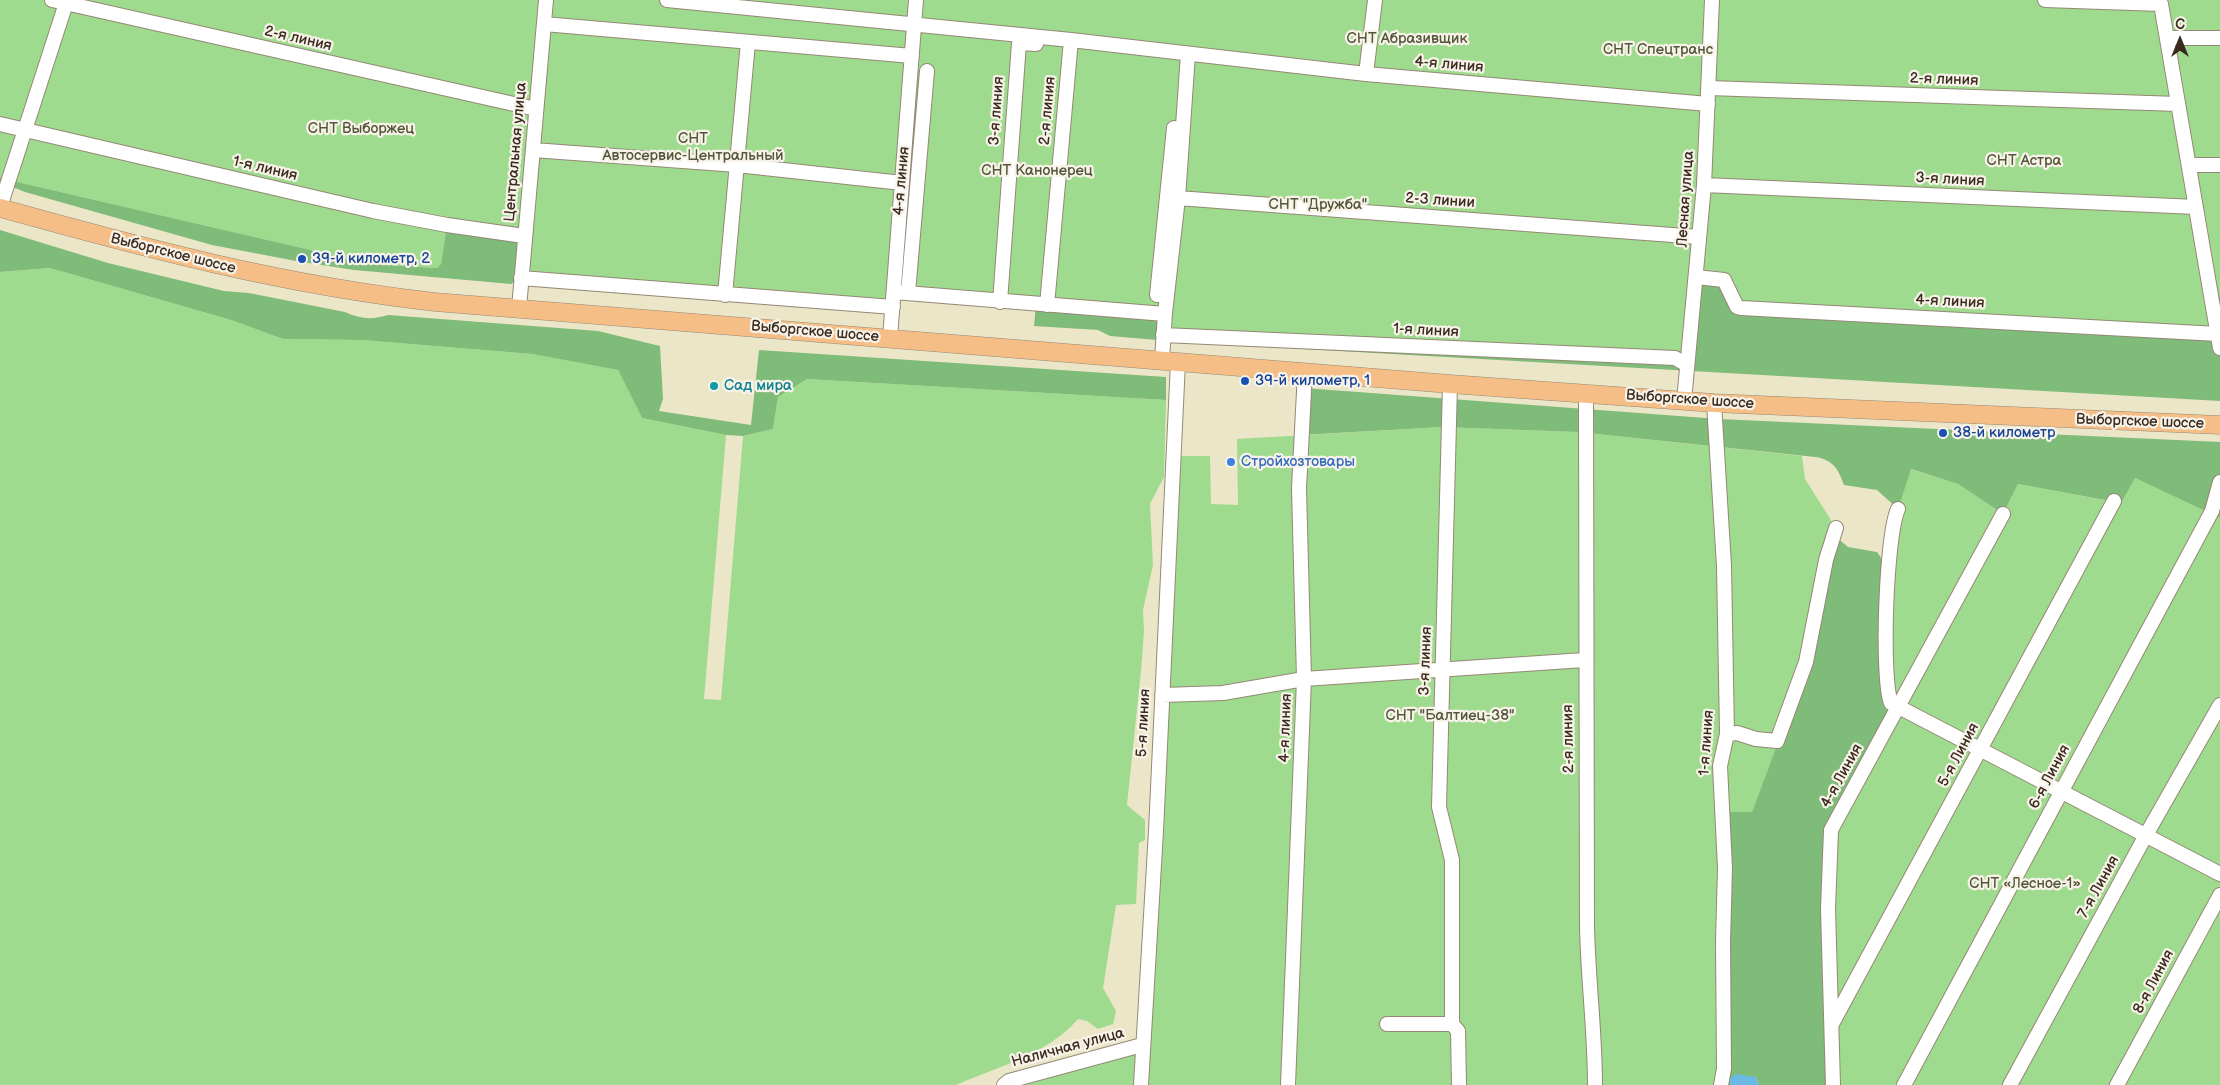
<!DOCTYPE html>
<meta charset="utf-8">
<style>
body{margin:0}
#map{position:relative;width:2220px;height:1085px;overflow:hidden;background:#ece6c9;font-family:"Balsamiq Sans",sans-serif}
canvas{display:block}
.north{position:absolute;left:2155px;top:15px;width:50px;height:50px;-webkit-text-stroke:4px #f7f3e8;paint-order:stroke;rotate:0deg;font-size:14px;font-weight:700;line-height:20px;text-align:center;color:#3b2a1e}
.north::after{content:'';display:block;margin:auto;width:18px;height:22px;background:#3b2a1e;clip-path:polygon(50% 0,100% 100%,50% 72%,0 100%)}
</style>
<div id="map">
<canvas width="2220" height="1085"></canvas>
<div class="north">С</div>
</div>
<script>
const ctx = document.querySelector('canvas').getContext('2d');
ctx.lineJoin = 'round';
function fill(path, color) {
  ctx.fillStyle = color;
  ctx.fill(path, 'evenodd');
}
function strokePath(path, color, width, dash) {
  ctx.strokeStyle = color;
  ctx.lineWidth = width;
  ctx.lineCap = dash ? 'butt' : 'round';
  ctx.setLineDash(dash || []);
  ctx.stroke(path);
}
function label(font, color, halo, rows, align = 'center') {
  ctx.font = font + ' "Balsamiq Sans",sans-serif';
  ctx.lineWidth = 4.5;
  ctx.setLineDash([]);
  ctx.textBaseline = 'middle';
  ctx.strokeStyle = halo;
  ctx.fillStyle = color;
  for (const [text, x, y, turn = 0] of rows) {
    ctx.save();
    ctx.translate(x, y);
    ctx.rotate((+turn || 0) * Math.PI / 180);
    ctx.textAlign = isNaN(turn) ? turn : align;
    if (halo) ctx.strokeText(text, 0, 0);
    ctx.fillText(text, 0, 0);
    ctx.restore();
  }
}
fill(new Path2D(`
 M0 0H2220V295L2214 298 2217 330 1687 364 1163 334 1165 314 903 293 893 305 519 278 447 225 441 264 437 268 371 264 0 178Z
 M50 268 231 320 283 339 362 340 532 354 618 370 642 418 726 435 704 699 721 700 743 436 773 429 778 397 807 379 1166 400 1164 477 1150 504 1153 565 1143 610 1144 631 1141 671 1127 805 1145 820V840L1139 843 1136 904 1116 905 1103 988 1116 1011 1113 1024 1098 1029 1087 1021 1078 1019C1047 1055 999 1066 956 1085H0V272Z
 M1442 427 1578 432 1802 456 1805 479 1836 528 1775 752 1752 812H1722L1721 1085H1005L1142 1045 1174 456H1210L1211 504 1238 505 1237 439Z
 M1910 469 1958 484 2003 514 2018 484 2120 503 2135 478 2220 518V1085H1833L1831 830 1887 693 1896 513Z`), '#9fdb8e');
fill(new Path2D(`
 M0 178 371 264 437 268 441 264 447 225 524 238 516 281 511 284 354 270 296 261 212 245 25 192 0 182Z
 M0 230 108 263 224 291 249 293 345 312C360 319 372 320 388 315L598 331 660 346 663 399 659 411 751 425 759 350 1166 377V400L807 379 778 397 773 429 743 436 726 435 642 418 618 370 532 354 362 340 283 339 231 320 50 268 0 272Z
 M1696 279 1724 280 1737 306 2215 334 2213 298 2220 295V401L1181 342 1110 336 1098 330 1034 326 1036 304 1165 313 1163 334 1681 363Z
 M1304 388 1719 419 2220 442V518L2135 478 2121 503 2018 484 2003 514 1958 484 1911 469 1898 509 1877 490 1844 485C1838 468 1833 460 1815 457L1578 432 1442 427 1301 435Z
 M1832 540 1841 541 1848 547 1877 552 1889 569 1886 652 1898 707 1831 830 1833 1085H1759L1756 1077 1730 1079V1085H1721L1722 812H1752L1785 724Z`), '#7fbb79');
fill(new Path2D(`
 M1736 1074 1756 1077 1759 1085H1730V1079Z`), '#6abae5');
const minor = new Path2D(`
 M52 0 536 109
 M667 0 1071 40 1366 74 1708 104
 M2045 0 2161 4 2220 348
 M544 24 912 56
 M2167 38H2220
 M1366 74 1375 0
 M1709 88 2178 104
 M0 124 373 211 447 225 524 236
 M533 150 737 165 902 183
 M2189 165H2220
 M1704 185 2196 207
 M1178 198 1699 237
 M0 207 67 0
 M1696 277 1724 280 1737 307 1741 308 2218 334
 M521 278 893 307
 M894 292 1165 314
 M908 293 927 71
 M725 295 748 42
 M1157 295 1174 128
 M1000 302 1019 43 1036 44
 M1047 305 1071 40
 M519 308 546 0
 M1163 335 1675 358 1687 365
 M890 338 916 0
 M1162 360 1165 313 1178 198 1188 54
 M1450 384 1439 807 1452 860V1024L1458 1031 1459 1085
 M1586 393C1586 571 1585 749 1587 926 1588 979 1595 1032 1595 1085
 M1684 401 1704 185 1712 0
 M1714 403 1724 566 1727 734 1720 766 1725 868 1723 942 1724 1069 1721 1085
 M1898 509C1886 535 1881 677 1891 703L2220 874
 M1162 695 1223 693 1304 679 1584 660
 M1727 734 1737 733 1756 739 1777 741 1806 662 1826 560 1836 528
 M1387 1024H1452
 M1832 1024 2114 501
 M1004 1085 1009 1081 1142 1045
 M1141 1085 1156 831 1178 362
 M1288 1085 1304 679 1299 488 1305 372
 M1833 1085 1828 909 1831 830 2003 514
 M1904 1085 2212 511 2220 482
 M2010 1085 2146 835 2220 705
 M2117 1085 2220 895`);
const major = new Path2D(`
 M0 208C147 249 283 285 435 302L1450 384 1714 403 2220 425`);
strokePath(minor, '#948874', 16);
strokePath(major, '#948874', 19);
strokePath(minor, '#fff', 14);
strokePath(major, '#f6be87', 18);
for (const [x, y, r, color] of [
 [302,259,5,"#1a4fb4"],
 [1245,381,5,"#1a4fb4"],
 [714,386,5,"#0f9aa8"],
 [1943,433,5,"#1a4fb4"],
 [1231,462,5,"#3f7fe0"]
]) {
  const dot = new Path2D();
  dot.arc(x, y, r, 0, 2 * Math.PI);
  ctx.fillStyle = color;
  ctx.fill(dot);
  strokePath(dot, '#f7f3e8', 2);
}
label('15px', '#3b2a1e', '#f7f3e8', [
 ["2-я линия",298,39,13],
 ["4-я линия",1449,65,5],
 ["2-я линия",1944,80,2],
 ["3-я линия",997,111,-86],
 ["2-я линия",1048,111,-85],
 ["Центральная улица",516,152,-85],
 ["1-я линия",265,169,13],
 ["3-я линия",1950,180,3],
 ["4-я линия",902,181,-85],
 ["Лесная улица",1686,199,-86],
 ["2-3 линии",1440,201,4],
 ["Выборгское шоссе",173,254,14],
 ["4-я линия",1950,302,3],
 ["1-я линия",1426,331,3],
 ["Выборгское шоссе",815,332,5],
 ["Выборгское шоссе",1690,400,4],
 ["Выборгское шоссе",2140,422,2],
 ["3-я линия",1426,661,-88],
 ["5-я линия",1144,723,-87],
 ["4-я линия",1286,728,-88],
 ["2-я линия",1569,739,-91],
 ["1-я линия",1707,743,-86],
 ["5-я Линия",1959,755,-62],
 ["4-я Линия",1842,776,-61],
 ["6-я Линия",2050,777,-62],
 ["7-я Линия",2099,887,-61],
 ["8-я Линия",2154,982,-62],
 ["Наличная улица",1068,1048,-15]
]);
label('15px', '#54563a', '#f7f3e8', [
 ["СНТ Абразивщик",1407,39],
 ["СНТ Спецтранс",1658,50],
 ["СНТ Выборжец",361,129],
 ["СНТ",693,139],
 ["Автосервис-Центральный",693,156],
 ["СНТ Астра",2024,161],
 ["СНТ Канонерец",1037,171],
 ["СНТ \"Дружба\"",1318,205],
 ["СНТ \"Балтиец-38\"",1450,716],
 ["СНТ «Лесное-1»",2025,884]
]);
label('15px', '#164399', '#f7f3e8', [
 ["39-й километр, 2",312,259],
 ["39-й километр, 1",1255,381],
 ["38-й километр",1953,433]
], 'left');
label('15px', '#0d838f', '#f7f3e8', [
 ["Сад мира",724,386]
], 'left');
label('15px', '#366cbe', '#f7f3e8', [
 ["Стройхозтовары",1241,462]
], 'left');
</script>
